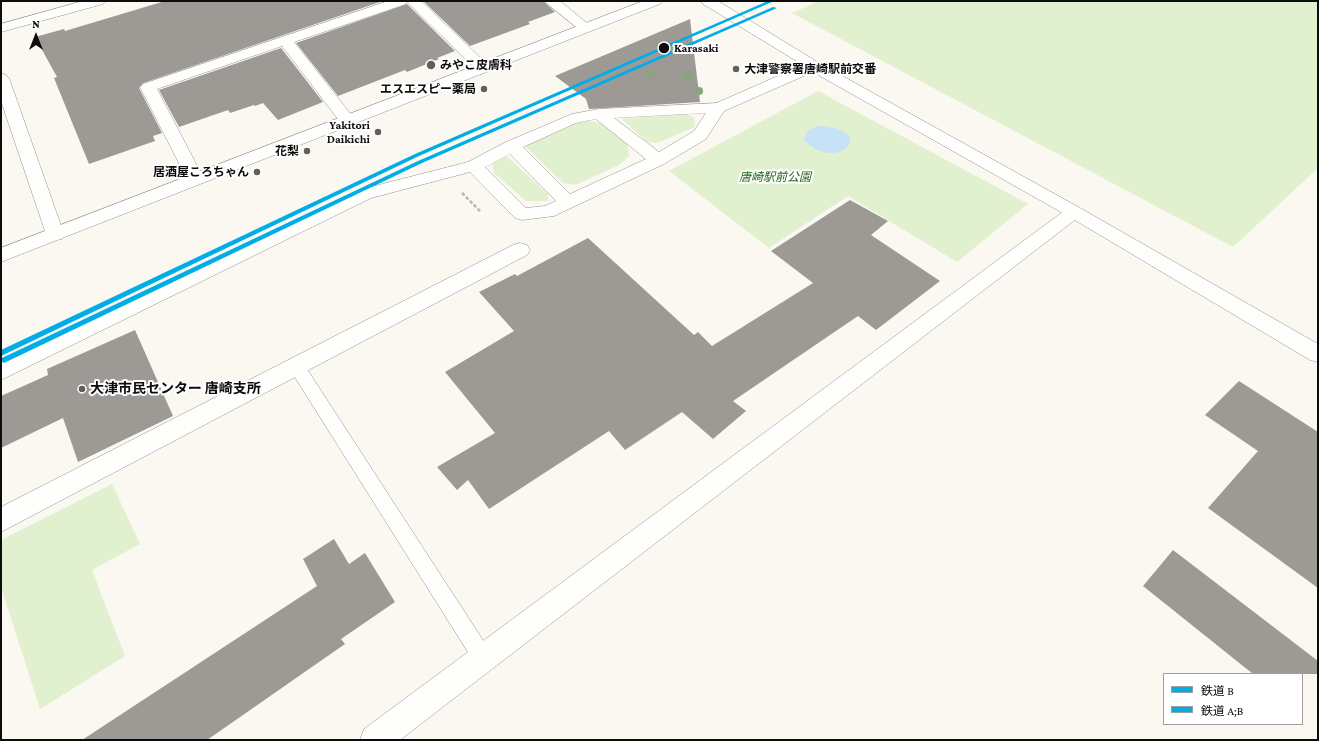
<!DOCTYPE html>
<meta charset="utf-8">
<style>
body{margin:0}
#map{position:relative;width:1319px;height:741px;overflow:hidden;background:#faf8f0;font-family:"Crimson Pro","Noto Sans JP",serif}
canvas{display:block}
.frame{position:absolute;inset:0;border:2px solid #0c0c0c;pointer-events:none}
.legend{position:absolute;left:1163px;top:673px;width:140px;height:52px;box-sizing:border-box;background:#fff;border:1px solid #9e9e9e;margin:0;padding:5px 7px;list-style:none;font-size:12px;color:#0c0c0c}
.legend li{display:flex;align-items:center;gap:8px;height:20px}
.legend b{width:20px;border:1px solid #9e9e9e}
.north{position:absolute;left:16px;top:16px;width:40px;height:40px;-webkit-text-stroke:3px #fff;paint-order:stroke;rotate:0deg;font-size:11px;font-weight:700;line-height:16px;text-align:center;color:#0c0c0c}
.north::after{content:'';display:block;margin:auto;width:14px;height:18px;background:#0c0c0c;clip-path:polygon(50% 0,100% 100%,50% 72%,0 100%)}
</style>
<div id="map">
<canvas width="1319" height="741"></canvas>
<div class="frame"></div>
<ul class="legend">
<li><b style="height:5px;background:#01ade7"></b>鉄道 B</li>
<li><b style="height:5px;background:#01ade7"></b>鉄道 A;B</li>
</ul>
<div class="north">N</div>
</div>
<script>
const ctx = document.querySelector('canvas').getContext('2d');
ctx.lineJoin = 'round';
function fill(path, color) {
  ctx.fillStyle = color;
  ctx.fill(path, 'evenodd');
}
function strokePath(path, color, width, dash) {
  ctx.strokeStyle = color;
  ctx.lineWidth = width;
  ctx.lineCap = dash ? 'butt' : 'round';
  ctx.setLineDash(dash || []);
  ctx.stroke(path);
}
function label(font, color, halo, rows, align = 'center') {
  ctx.font = font + ' "Crimson Pro","Noto Sans JP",serif';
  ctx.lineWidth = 4;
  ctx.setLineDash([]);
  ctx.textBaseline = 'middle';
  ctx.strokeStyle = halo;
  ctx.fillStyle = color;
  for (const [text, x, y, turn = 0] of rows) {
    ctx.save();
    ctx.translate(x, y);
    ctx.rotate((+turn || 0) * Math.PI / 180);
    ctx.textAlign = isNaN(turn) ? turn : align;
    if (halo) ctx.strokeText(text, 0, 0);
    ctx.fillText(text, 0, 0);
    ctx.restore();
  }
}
fill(new Path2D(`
 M819 1H1318V168L1233 247 792 13Z
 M818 91 1028 204 957 262 848 196 769 248 669 171Z
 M683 113 694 117 695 127 657 143 647 142 622 119Z
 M583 120 600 123 627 142 629 156 619 165 575 185 563 183 525 146Z
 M505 155 548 194V201H526L494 173 492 161Z
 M112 484 140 544 92 570 125 656 40 709 1 587V540Z`), '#e1f0cf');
fill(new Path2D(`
 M818 126C827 126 860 130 848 146 837 160 811 151 804 139 806 130 811 129 818 126Z`), '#c5e2f6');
fill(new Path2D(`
 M165 1H383L143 83 139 88 162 133 153 136 155 141 89 164 54 78 57 77 35 37 64 29 65 31Z
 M423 1H543L555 12 528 22 530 24 470 46Z
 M407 4 455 51 437 58 439 59 407 72 405 70 338 96 296 43Z
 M690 19 700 102 589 109 586 99 555 76Z
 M281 48 323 102 278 120 263 103 255 106 254 105 230 113 228 110 179 127 159 90Z
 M850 200 888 221 871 235 940 281 876 330 858 316 733 401 746 411 713 439 682 412 625 450 609 431 489 509 468 480 457 490 437 467 495 433 445 372 514 331 479 292 515 274 517 276 588 238 694 335 698 332 712 346 813 283 771 251Z
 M135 330 173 416 78 462 63 418 1 448V396L48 375 47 369Z
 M1239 381 1318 432V588L1208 508 1258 451 1205 415Z
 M334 539 349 564 365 553 395 602 341 639 345 644 207 740H82L317 586 303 559Z
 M1173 550 1318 661V674H1253L1143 586Z`), '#9d9a96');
const service = new Path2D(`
 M297 361 303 363 490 651 493 658 490 665 483 668 476 665 291 371 289 367 291 363Z`);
const minor = new Path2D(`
 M83 1H105L103 4 1 32V24Z
 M388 1H421L491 68 488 71 483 73 478 71 407 2 406 4 294 42 353 117 355 120 353 123 347 125 341 123 282 46 157 89 204 179 201 183 195 185 189 183 140 87 143 84Z
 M544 1H560L593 28 591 31 586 32 581 31Z
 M1 73 6 75 9 78 64 234 62 239 55 240 48 239 46 234 1 101Z
 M718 103 724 105 726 108 706 139 664 164 554 216 522 220 515 218 470 172 371 198 1 380V361L359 190 468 162 506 142 572 114 599 109ZM706 113 694 131 659 152 614 118ZM596 119 646 159 570 194 523 147 576 123ZM510 154 556 201 545 206 526 208 485 167Z
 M1074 206 1080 208 1083 212 1080 216 400 740H360L364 729 1068 208Z
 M520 243 527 245 530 250 527 255 1 532V507L513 245Z`);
const tertiary = new Path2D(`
 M643 1H662L660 4 1 262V248Z
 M701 1H718L819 63 1080 208 1318 344V362L1310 360 1068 216 813 72 724 111 718 113 712 111 710 108 712 105 803 65 703 4Z`);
strokePath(service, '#93928f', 1);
strokePath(minor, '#93928f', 1);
strokePath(tertiary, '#93928f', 1);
strokePath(new Path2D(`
 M462 193 481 212`), '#b7b7b5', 2.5, [3.5, 2]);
fill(service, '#fefefd');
fill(minor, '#fefefd');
fill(tertiary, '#fefefd');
fill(new Path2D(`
 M768 1H774L419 156 1 356V350L415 154Z`), '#01ade7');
fill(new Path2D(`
 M773 7 777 8 422 163 6 362 4 363 1 361 2 358 418 161Z`), '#01ade7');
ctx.fillStyle = '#85a77b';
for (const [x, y] of [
 [650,73],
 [688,77],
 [699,91]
]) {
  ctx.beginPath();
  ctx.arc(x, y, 4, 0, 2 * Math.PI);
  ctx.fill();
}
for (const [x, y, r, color] of [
 [664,48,6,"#0c0c0c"],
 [431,65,5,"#5f5f5c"],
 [736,69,4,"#5f5f5c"],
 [484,89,4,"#5f5f5c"],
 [378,132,4,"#5f5f5c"],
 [307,151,4,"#5f5f5c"],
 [257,172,4,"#5f5f5c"],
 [82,389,4,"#5f5f5c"]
]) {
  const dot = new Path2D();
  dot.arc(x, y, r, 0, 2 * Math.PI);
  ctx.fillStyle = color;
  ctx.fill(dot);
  strokePath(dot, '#fff', 1.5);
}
label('bold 12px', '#0c0c0c', '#fff', [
 ["Karasaki",674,48]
], 'left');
label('bold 12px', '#0c0c0c', '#fff', [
 ["みやこ皮膚科",440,65,"left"],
 ["大津警察署唐崎駅前交番",744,69,"left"],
 ["エスエスピー薬局",476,89],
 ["Yakitori",370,125],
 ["Daikichi",370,139],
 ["花梨",299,151],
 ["居酒屋ころちゃん",249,172]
], 'right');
label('italic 12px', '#26651b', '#fff', [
 ["唐崎駅前公園",775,177]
]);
label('bold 14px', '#0c0c0c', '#fff', [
 ["大津市民センター 唐崎支所",90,389]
], 'left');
</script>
